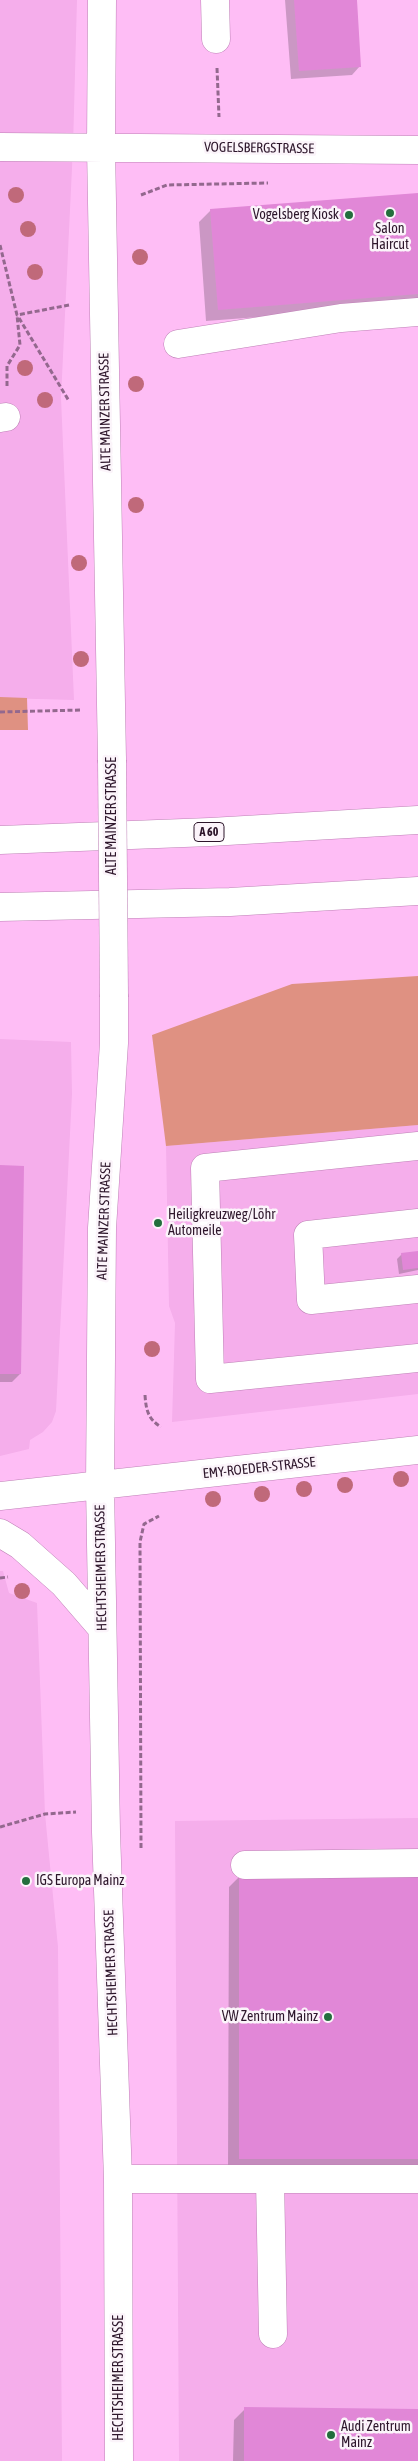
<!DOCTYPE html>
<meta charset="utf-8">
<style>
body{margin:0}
canvas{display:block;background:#febdf5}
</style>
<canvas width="418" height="2461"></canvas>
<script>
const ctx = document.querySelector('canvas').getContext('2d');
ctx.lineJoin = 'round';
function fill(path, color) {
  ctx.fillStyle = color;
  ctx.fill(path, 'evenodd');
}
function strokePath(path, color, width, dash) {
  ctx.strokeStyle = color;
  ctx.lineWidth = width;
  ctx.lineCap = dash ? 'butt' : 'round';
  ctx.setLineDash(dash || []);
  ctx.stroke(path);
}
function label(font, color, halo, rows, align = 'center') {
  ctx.font = font + ' "Asap Condensed",sans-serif';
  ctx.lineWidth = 5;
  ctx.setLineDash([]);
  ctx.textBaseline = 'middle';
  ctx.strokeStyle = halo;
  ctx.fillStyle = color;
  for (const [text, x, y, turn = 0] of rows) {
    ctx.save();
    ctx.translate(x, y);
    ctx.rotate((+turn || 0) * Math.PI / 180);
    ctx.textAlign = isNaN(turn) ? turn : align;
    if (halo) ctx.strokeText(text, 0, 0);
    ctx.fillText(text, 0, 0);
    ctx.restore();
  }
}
fill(new Path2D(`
 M0 0H77L73 147 61 398 74 700 0 698Z
 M0 1039 71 1042 72 1094 56 1411 52 1422 43 1432 30 1440 29 1449 0 1456Z
 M418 1125V1394L172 1422 175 1323 169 1306 166 1146Z
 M0 1571H3L9 1593 37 1603 45 1814 58 1947 62 2461H0Z
 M418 1818V2461H179L175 1821Z`), '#f5aeeb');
fill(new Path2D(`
 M0 697 27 698 28 730H0Z
 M418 976V1125L166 1146 152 1035 292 984Z`), '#df9182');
fill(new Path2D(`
 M285 0H355L360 66 352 75 291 79Z
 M418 194V305L206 321 199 222 211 210Z
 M0 1166 20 1374 12 1382H0Z
 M418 1252V1270L399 1274 397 1259 402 1254Z
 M240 1876 418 1877V2170L228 2169 229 1887Z
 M245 2409 418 2410V2461H233L234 2420Z`), '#0003');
fill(new Path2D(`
 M294 0H357L361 67 299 71Z
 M418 193V294L218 310 210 209Z
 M0 1165 24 1166 21 1374H0Z
 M418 1251V1268L403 1270 401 1253Z
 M239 1875 418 1876V2159H239Z
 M244 2407 418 2409V2461H244Z`), '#e187d7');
const minor = new Path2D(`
 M102 0 101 147 112 760
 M215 0 216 39
 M0 147 418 150
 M178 344 341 318 418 312
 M0 418 6 417
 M114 997V1043L102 1228 100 1486 106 1832 118 2179 119 2461
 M418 1146 205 1168 210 1379 418 1358
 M418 1223 308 1235 311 1300 418 1289
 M0 1496 418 1450
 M0 1533 20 1545 64 1584 102 1628
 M245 1865 418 1863
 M118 2179H418
 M270 2180 273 2334`);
const highway = new Path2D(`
 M0 840 210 832 418 820
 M0 907 230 902 418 891`);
strokePath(minor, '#be81b6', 29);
strokePath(highway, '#be81b6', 29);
strokePath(new Path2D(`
 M217 68 219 117
 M141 195 167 185 268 183
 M0 245 17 315 69 305
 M19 318 69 401
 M7 386V366L20 345 17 315
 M0 712 80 710
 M145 1395C146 1410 148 1419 161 1427
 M0 1578 8 1577
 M0 1827 45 1814 76 1812
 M141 1848 140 1542 144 1524 159 1516`), '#93688e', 3, [5, 2.5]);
strokePath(minor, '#fff', 28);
strokePath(highway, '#fff', 28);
const minorBridge = new Path2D(`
 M112 760 114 997`);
strokePath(minorBridge, '#be81b6', 29, []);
strokePath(minorBridge, '#fff', 28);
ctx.fillStyle = '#c0697a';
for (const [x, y] of [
 [16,195],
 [28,229],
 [140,257],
 [35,272],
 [25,368],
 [136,384],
 [45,400],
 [136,505],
 [79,563],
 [81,659],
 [152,1349],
 [401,1479],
 [345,1485],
 [304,1489],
 [262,1494],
 [213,1499],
 [22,1591]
]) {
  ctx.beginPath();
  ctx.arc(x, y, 8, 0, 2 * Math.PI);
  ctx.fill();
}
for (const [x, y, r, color] of [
 [390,213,5,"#236e3d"],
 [349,215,5,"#236e3d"],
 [158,1223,5,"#236e3d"],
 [26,1881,5,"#236e3d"],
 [328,2017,5,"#236e3d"],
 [331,2435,5,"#236e3d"]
]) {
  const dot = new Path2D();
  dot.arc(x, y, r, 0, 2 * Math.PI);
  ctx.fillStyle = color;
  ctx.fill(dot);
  strokePath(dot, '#fbf4fa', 2);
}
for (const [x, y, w] of [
 [209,832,30]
]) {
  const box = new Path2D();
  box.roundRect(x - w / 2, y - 9.5, w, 19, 4);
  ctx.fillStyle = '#fbf4fa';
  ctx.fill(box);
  strokePath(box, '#2d162b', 1);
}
label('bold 12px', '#2d162b', null, [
 ["A 60",209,832]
]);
label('14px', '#2d162b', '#fbf4fa', [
 ["VOGELSBERGSTRASSE",259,148,1],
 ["ALTE MAINZER STRASSE",105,412,-91],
 ["ALTE MAINZER STRASSE",112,816,-90],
 ["ALTE MAINZER STRASSE",104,1221,-88],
 ["EMY-ROEDER-STRASSE",259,1468,-6],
 ["HECHTSHEIMER STRASSE",101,1568,-91],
 ["HECHTSHEIMER STRASSE",111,1973,-92],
 ["HECHTSHEIMER STRASSE",119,2378,-90]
]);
label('14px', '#2d162b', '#fbf4fa', [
 ["Vogelsberg Kiosk",339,215,"right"],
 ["Salon",390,229,"center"],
 ["Haircut",390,245,"center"],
 ["Heiligkreuzweg/Löhr",168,1215],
 ["Automeile",168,1231],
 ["IGS Europa Mainz",36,1881],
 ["VW Zentrum Mainz",318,2017,"right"],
 ["Audi Zentrum",341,2427],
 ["Mainz",341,2443]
], 'left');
</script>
